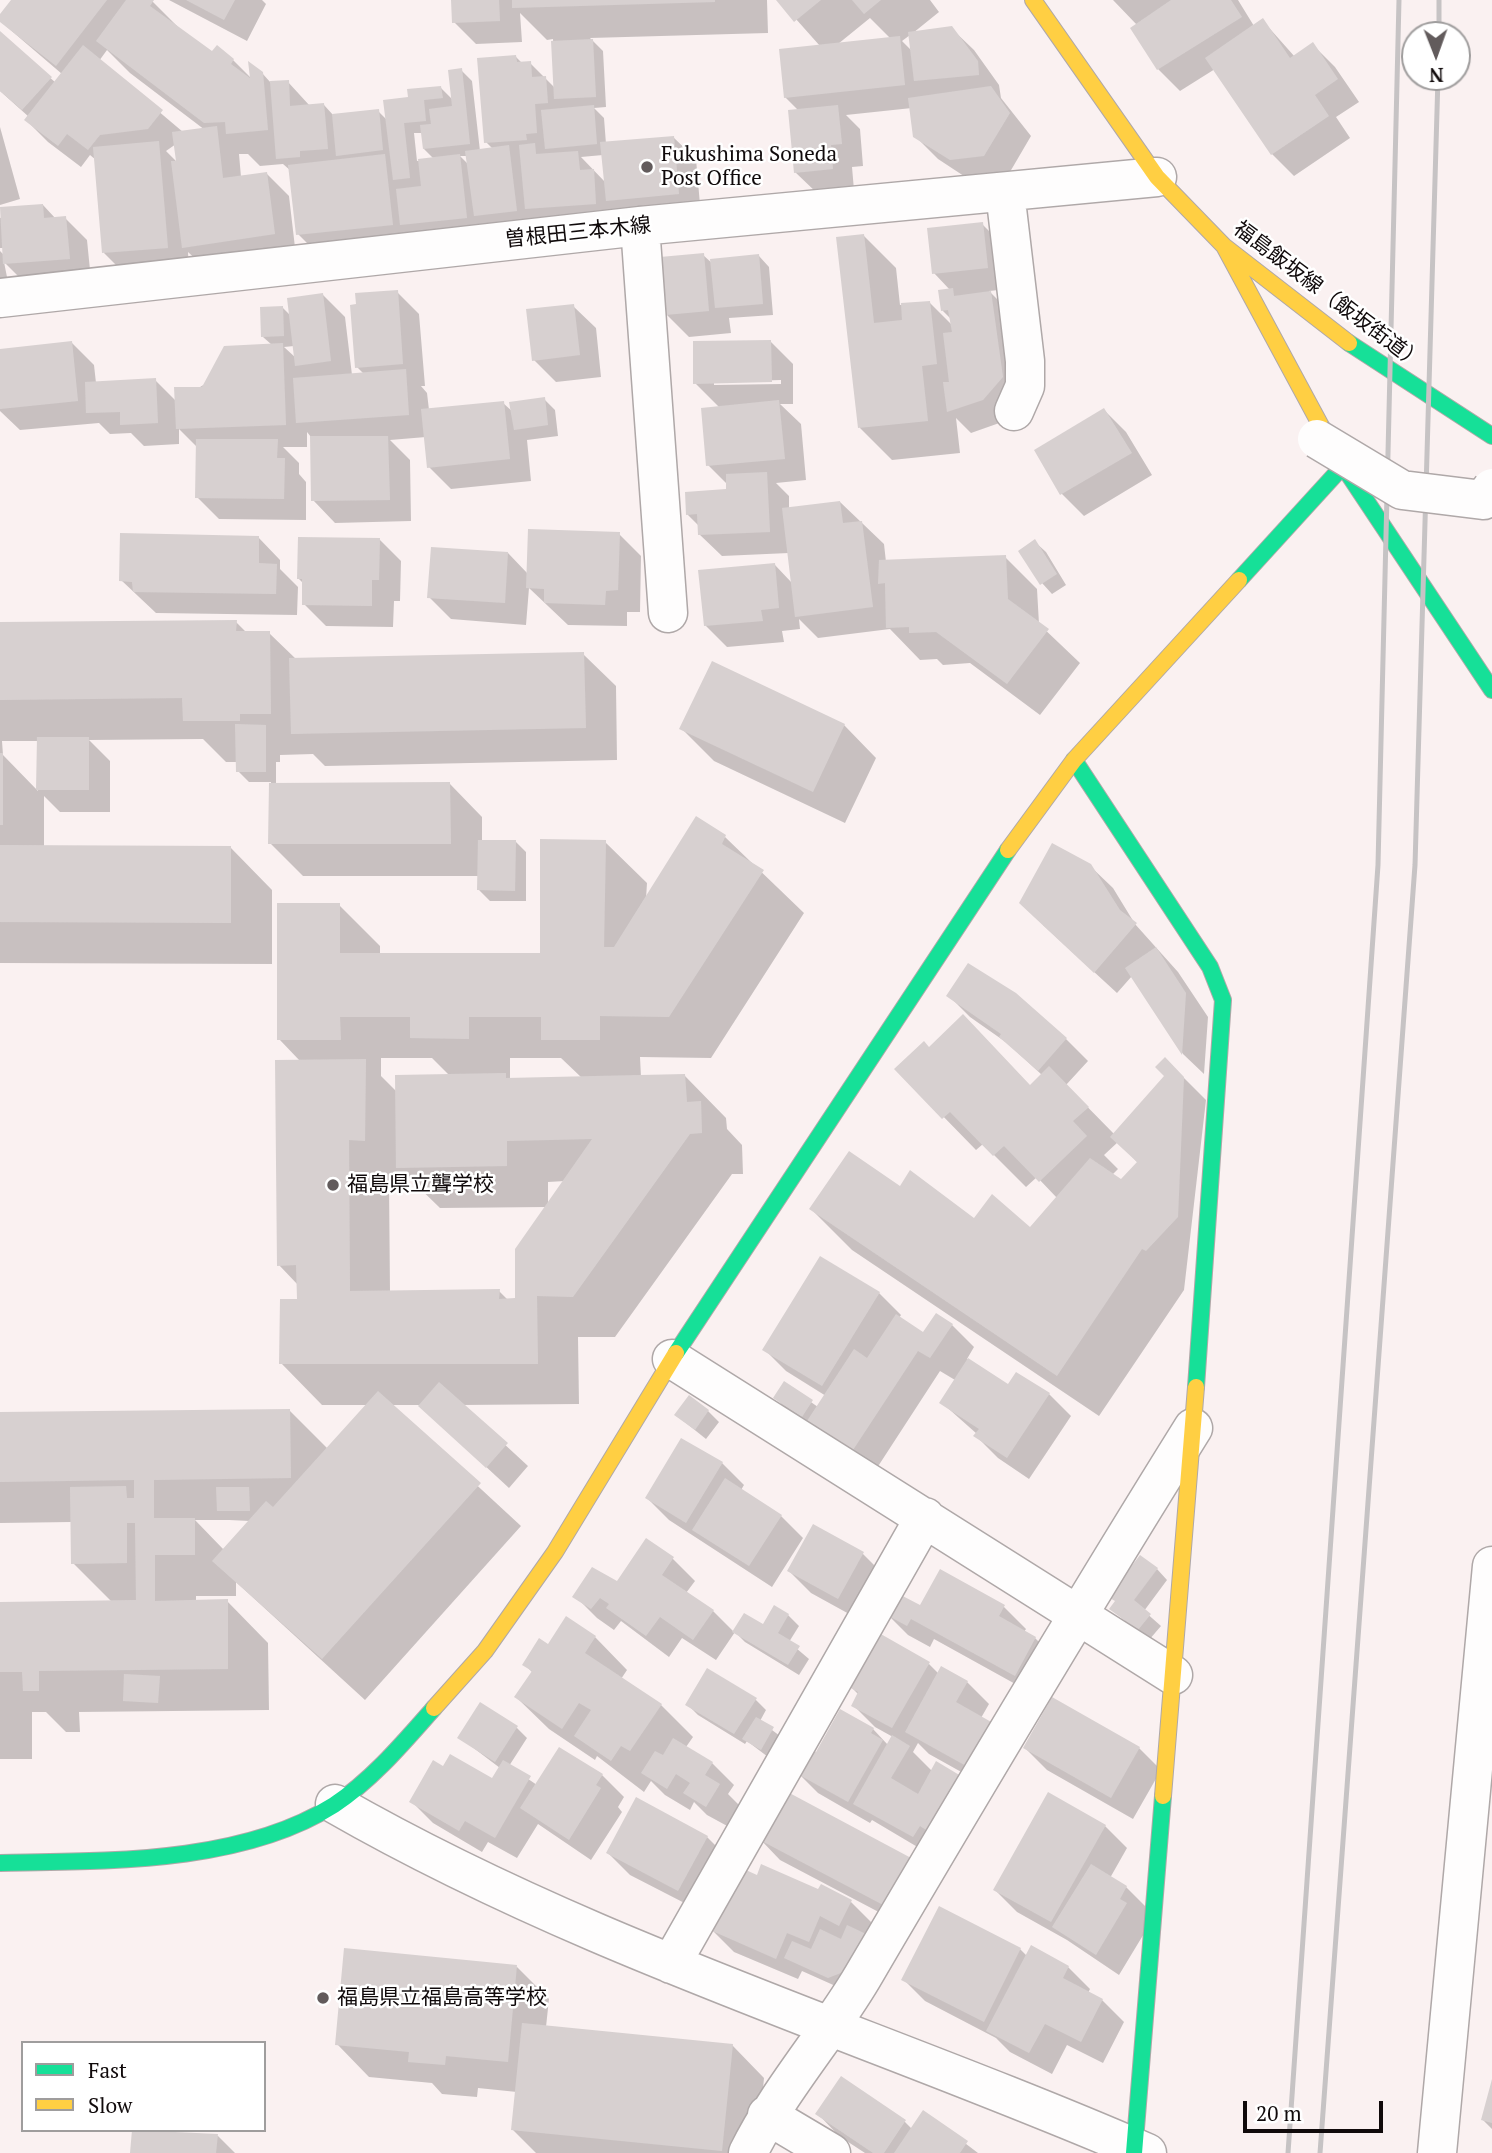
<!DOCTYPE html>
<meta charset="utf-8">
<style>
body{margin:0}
#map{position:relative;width:1492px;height:2153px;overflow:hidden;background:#faf1f1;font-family:"PT Serif",serif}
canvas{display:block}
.legend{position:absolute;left:21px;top:2041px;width:245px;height:91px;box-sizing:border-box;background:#fff;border:2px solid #9f9d9d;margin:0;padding:9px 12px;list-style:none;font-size:21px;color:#100a0b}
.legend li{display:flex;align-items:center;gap:14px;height:35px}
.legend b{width:35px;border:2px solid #9f9d9d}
.north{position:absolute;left:1401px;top:21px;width:70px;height:70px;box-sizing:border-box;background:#fff;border:2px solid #9f9d9d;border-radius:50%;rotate:179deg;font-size:19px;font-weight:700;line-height:28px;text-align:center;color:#100a0b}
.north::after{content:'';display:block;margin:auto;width:24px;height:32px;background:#625b5c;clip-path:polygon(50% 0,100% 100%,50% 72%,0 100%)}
.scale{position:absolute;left:1243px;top:2101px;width:140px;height:32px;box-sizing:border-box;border:4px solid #100a0b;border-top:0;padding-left:9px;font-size:21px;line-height:24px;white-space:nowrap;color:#100a0b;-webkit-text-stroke:5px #fff;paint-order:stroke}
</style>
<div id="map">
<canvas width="1492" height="2153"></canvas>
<ul class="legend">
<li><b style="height:9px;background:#16e098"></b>Fast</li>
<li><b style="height:9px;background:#ffcf43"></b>Slow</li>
</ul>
<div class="north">N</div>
<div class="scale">20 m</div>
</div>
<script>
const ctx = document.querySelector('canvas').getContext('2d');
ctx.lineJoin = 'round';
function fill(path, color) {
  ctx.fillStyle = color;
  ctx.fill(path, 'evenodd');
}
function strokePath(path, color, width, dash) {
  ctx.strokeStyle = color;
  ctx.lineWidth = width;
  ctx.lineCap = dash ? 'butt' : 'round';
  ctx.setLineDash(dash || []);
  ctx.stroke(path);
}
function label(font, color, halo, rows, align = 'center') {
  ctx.font = font + ' "PT Serif","Noto Sans JP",serif';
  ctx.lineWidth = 5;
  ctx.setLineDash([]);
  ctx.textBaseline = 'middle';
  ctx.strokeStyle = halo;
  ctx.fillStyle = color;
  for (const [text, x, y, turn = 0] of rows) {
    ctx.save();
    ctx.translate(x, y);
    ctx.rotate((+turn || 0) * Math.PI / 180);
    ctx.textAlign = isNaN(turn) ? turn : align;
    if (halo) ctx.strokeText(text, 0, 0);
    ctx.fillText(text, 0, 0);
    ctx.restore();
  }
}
fill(new Path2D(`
 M13 0H151L185 34 212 54 233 60 252 79 262 73 271 83 288 82 310 106 324 105 334 116 378 111 387 120 410 99 441 88 453 100 461 70 472 81 480 151 493 149 486 142 516 57 522 63H530L555 88 553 39 547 40 520 13 522 42 476 44 454 22 453 0H767L768 33 590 38 603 51 606 107 594 108 604 118 606 144 673 137 696 159 701 216 630 222 617 209 618 226 320 256 298 234 291 171 283 164 260 166 248 154H239L241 177 267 174 289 196 296 256 206 269 188 252 189 270 126 275 104 253 96 160 90 155 81 167 48 142 26 120 29 117 0 91V33L56 83 62 74 0 21ZM107 50 130 73 205 130 183 132 99 61ZM414 133H423L424 149 434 159 417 161ZM176 144 178 163 166 151ZM603 155 606 183 581 157ZM460 156H468L469 165Z
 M169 0H262L266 4 247 41Z
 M779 0H930L939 12 913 33 951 28 974 50 999 85 1001 98 1031 136 1007 177 973 182 938 159 915 136 912 108 846 115 860 129 863 166 852 167 854 190 818 194 795 172 799 111 785 97 820 46ZM870 18 891 39 838 44ZM910 35 912 51 902 41Z
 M1113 0H1238L1254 26 1263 21 1295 57 1313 45 1335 67 1359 102 1336 117 1350 138 1294 176 1272 154 1215 69 1180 91 1158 69 1137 25Z
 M0 127 20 199 0 205Z
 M43 205 56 219 65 218 87 240 91 280 27 285 4 262 7 277 0 278V251L5 256 4 248H0V218Z
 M982 224 1004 246 1009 289 989 291 1013 315 1005 421 971 433 956 418 960 453 892 460 860 428 864 236 896 268 900 305 929 302 952 325 951 319 942 310 950 290 934 273Z
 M703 255 713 264 759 256 769 267 773 315 729 318 731 333 689 337 667 315Z
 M397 292 419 314 425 386H421L427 393 429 410 503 403 513 412 544 399 555 410 558 436 527 440 531 481 451 489 429 467 426 437 390 440 410 460 411 521 335 523 313 500 311 437 307 432V447H283L299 463V474L306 482V520L219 519 197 497 198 448 179 429V444L144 446 131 433 110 434 99 423 20 430 0 411V351L72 343 94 365 96 383 155 380 176 401 272 345 263 337 282 307 291 316 323 295 345 317 352 375 364 374 357 367ZM294 346 296 358 284 347Z
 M573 306 596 328 601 377 556 382 534 360Z
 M771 342 793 364V404H780L801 424 806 480 776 483 789 496V509L840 502 884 544 886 562 1005 557 1037 589 1039 624 1080 663 1040 715 970 663 943 665 937 659 920 660 890 629 818 638 799 619 800 629 782 631 784 642 727 647 705 625 775 565 792 583 789 553 722 556 699 534V526L687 514 728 491V485L708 465 720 408 695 383ZM781 380V384L714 385V382Z
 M1104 410 1126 432 1152 475 1084 516 1062 494 1036 451Z
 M619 534 641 556 640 612H627V626L568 625 529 588 526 625 451 619 429 597 508 553 528 574Z
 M258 537 280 560V569L298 587 297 615 156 613 121 580Z
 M379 539 401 561 400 601H394L393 627 326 626 304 604V584L298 578Z
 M1035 542 1046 552 1066 585 1052 594 1042 583Z
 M236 622 246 632 269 633 296 659 583 654 616 686 617 760 325 766 313 754 280 755V762H276V785L450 784 482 817V841L516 842 526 852V901H490L479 890V876H303L270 843 271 782H249L238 771V762H226L203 739 89 740 110 761V812H60L44 796V847L231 848 272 890V964L0 963V624ZM2 741H38V791L3 755Z
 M844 725 876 758 845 823 714 761 682 729Z
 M725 837 804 913 711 1058 640 1057 641 1077 685 1076 726 1118 727 1129 742 1145 743 1174H732L615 1337H578L579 1404 462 1405 528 1466 509 1488 419 1405H390L521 1526 365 1700 236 1582V1596H196V1602L227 1601 268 1643 269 1710 79 1712 80 1732H66L46 1712H32V1759H0V1604L112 1602 73 1563 72 1522 0 1523V1414L289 1410 328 1449 368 1405H322L281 1363 299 1301 298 1285 279 1265 300 1061 279 1039 339 905 380 946V955L542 954 605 842 647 883 646 899ZM381 1058H432L450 1076 397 1092 381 1076ZM510 1058H561L582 1078 510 1080ZM406 1175 440 1208 547 1207 517 1300 509 1301 499 1291 390 1292 389 1181 406 1182ZM565 1181 548 1205V1182ZM195 1520H229L250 1521 224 1550Z
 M1090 866 1113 888 1135 924 1178 972 1208 1017 1204 1074 1183 1054 1132 976 1117 993 1043 925Z
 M948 995 1066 1039 1088 1061 1066 1085 1115 1135 1167 1076 1165 1059 1206 1100 1184 1290 1099 1416 852 1250 811 1209 901 1189 974 1220 1031 1229 1057 1198 1037 1177 1026 1187 983 1144 976 1150 897 1069 929 1049 1031 1086 1042 1075 1007 1043 970 1017ZM1118 1142 1138 1163 1121 1182 1112 1175 1118 1169 1104 1155Z
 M879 1293 901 1315 899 1318 924 1334 952 1325 974 1347 967 1359 1008 1387 1049 1394 1071 1416 1029 1479 998 1458 976 1436 977 1434 941 1402 955 1380 940 1371 875 1471 832 1442 814 1425 786 1408 775 1398 785 1384 818 1407 826 1396 786 1371 764 1349Z
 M708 1411 719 1422 706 1439 676 1415Z
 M722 1463 744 1485 741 1490 781 1516 803 1538 772 1587 669 1520 647 1498Z
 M814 1526 863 1554 885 1576 860 1620 811 1593 789 1571Z
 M646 1541 673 1559 695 1581 686 1593 713 1611 734 1632 763 1627 788 1615 799 1626 789 1642 809 1659 799 1675 745 1642 735 1632 716 1660 682 1638 669 1657 621 1621 614 1630 597 1618 575 1596 617 1583Z
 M1157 1569 1167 1580 1144 1611 1161 1626 1149 1640 1111 1609Z
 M941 1571 1004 1607 1026 1629 1024 1632 1035 1638 1057 1660 1037 1696 934 1639 930 1647 908 1635 886 1613 921 1608Z
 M595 1637 627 1670 621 1679 661 1705 693 1737 686 1747 712 1763 734 1785 728 1794 741 1807 729 1827 707 1815 694 1802 690 1810 665 1795 651 1781 644 1792 597 1756 595 1760 549 1729 516 1697 533 1673 524 1664 548 1646Z
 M929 1664 939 1674 942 1668 967 1682 989 1704 981 1718 990 1788 929 1754 918 1743 913 1752 932 1771 936 1858 872 1820 870 1823 818 1793 796 1771 817 1754 873 1729 888 1745 893 1737 875 1727 853 1705 859 1695 851 1687Z
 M755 1699 766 1710 760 1721 784 1739 772 1760 747 1741 745 1744 698 1715 687 1704Z
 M517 1728 527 1738 509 1766 537 1785 559 1749 602 1775 624 1797 618 1807 622 1812 591 1860 538 1824 517 1858 488 1842 482 1852 433 1823 411 1801 444 1768 493 1781 500 1768 459 1737Z
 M1025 1748H1139L1161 1770 1133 1819 1047 1770Z
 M782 1791 909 1928 780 1860 758 1837Z
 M1105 1826 1127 1848 1110 1878 1126 1887 1148 1909V1927L1119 1975 1067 1940 1017 1912 995 1890Z
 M707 1837 729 1859 700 1911 630 1875 608 1853Z
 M758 1877 819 1891 821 1886 851 1902 873 1924 840 1988 802 1971 798 1979 734 1952 712 1930Z
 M1032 1948 1068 1967 1090 1989 1088 1993 1102 2000 1124 2022 1103 2063 1067 2045 1052 2074 1010 2052 996 2038 925 2001 903 1979 1020 1949 1027 1956Z
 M517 1967 549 1999 546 2027 732 2045 764 2078 757 2153H536L513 2130 517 2092 478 2088 477 2097 442 2094 432 2083 369 2077 337 2044Z
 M1492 2083V2129L1483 2120Z
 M924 2112 978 2153H865L839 2136 818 2114 905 2122 912 2129Z
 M134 2130 218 2136 235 2153H132Z`), '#0003');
fill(new Path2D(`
 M11 0H107L56 66 0 22V14Z
 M126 0H154L150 6 212 51 217 45 234 59 231 64 250 78 248 61 263 72 268 130 226 134 225 122 204 123 96 41Z
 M186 0H235L224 20Z
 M451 0H499L500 21 452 23Z
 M512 0H715V2L512 8Z
 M776 0H821L794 22Z
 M852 0H881L864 14Z
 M1171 0H1231L1242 17 1157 70 1130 28Z
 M1263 18 1290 58 1313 42 1338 79 1315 95 1329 116 1271 155 1205 58Z
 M952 26 978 61 979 75 914 81 908 32Z
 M0 31 52 77 22 110 0 91Z
 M900 36 905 85 784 98 779 49Z
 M593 39 596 97 554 99 551 41Z
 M83 45 163 110 148 129 100 135 88 150 67 134 58 146 24 120Z
 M516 55 517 62 531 61 532 77 546 76 548 103 535 104 537 133 526 134 527 140 484 143 477 58Z
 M462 68 470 144 423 149 420 125 431 124 429 109 452 106 448 70Z
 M289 80 290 106 324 103 328 149 300 151V157L276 159 270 81Z
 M441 86 443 98 424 100 426 121 404 123 410 178 393 180 383 100 408 97 407 89Z
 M991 86 1010 113 984 156 950 160 913 137 908 98Z
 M594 105 597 144 545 149 541 110Z
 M838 105 842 144 831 145 833 169 794 173 788 110Z
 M379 109 383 150 336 156 332 114Z
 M217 126 223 178 267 172 275 234 182 248 171 161H176L172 132Z
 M674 136 679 194 606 201 600 142Z
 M159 141 168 248 102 253 93 147Z
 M535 143 536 154 578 151 580 170 594 169 596 204 525 209 519 145Z
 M509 145 517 211 474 216 465 151Z
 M385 154 393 225 296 235 288 165Z
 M460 154 467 218 400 225 396 189 421 186 418 159Z
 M43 204 44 218 66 216 70 259 3 264 0 207Z
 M983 222 988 268 932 274 927 228Z
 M864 234 874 323 902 320 901 303 930 301 937 364 922 366 928 421 858 428 836 237Z
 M704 253 709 311 665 315 660 257Z
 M759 254 763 304 715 308 710 259Z
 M953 288 954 296 991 291 1003 377 983 400 947 412 943 382H949L943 333 952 332 948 310 941 311 938 290Z
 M398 290 403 364 355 368 350 305 356 304 355 293Z
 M323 293 331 361 295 366 287 298Z
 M574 304 580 355 532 361 526 309Z
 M283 306 284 336 261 337 260 307Z
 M771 340 772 382 693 384V341Z
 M72 341 78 401 0 409V349Z
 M283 343 286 425 176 429 174 387H202L224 346Z
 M406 369 409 415 296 423 293 378Z
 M156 378 158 423 120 425V412L86 413 85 382Z
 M545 397 548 425 514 430 509 402Z
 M779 400 785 459 706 466 701 408Z
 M504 401 510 459 427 468 421 409Z
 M1104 408 1132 453 1060 495 1034 450Z
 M310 436H388L390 500 311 501Z
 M196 439H278L277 458H285L284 499 195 498Z
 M767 472 770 532 698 535 697 514 686 515 685 492 726 489V474Z
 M840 501 843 523 862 521 873 607 795 617 782 508Z
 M528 529 620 532 618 590 606 591 605 605 544 603V589L526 588Z
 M120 533 259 536V563L277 564 276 594 133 592 132 582 119 581Z
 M298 537 380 538 379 580H372V606L302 605V579H297Z
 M1035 539 1057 574 1040 585 1018 551Z
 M431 547 508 552 505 603 427 598Z
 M1006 555 1008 599 1049 629 1007 684 936 632 909 633V627L886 628 885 583 878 584 879 560Z
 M775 563 779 608 761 610 763 621 704 626 698 570Z
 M237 620 236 631H270L271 714H240V721H183L182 698 0 700V622Z
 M584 652 586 728 291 734 289 658Z
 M712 661 845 724 813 792 679 729Z
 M235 724 266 725V772H236Z
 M37 737H89V790H36Z
 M0 753H3V825H0Z
 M450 782 451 844H268L269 783Z
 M696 816 726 835 722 844 764 870 669 1017 600 1016V1040H541V1017H469V1039L410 1038V1017H340L341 1040H277V903H340V953H540V839L606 840 604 947H614Z
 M478 840H516L515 891 477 890Z
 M1052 843 1091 864 1120 910 1137 923 1094 973 1019 903Z
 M0 845 231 846V923L0 922Z
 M1156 947 1186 993 1182 1055 1125 968Z
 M968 963 1016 993 1067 1038 1038 1071 999 1037 1001 1034 946 996Z
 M963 1014 1030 1085 1049 1066 1089 1107 1073 1121 1087 1136 1039 1182 1004 1146 993 1156 950 1112 942 1119 894 1069 924 1041 929 1047Z
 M1165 1057 1184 1077 1178 1217 1146 1251 1142 1249 1057 1376 809 1209 849 1151 900 1186 910 1170 974 1218 992 1194 1030 1227 1090 1158 1121 1179 1137 1162 1110 1137 1164 1076 1155 1067Z
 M366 1059 365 1141 349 1140 350 1291 500 1289 499 1299 515 1298V1249L592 1139 507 1141V1166L396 1168 395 1075 506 1073V1078L685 1074 687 1102 701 1101 702 1133 690 1134 573 1297 537 1296 538 1364H279L280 1299H297L296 1265 277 1266 275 1060Z
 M820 1256 880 1292 822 1386 762 1350Z
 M936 1313 953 1324 930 1358 918 1351 853 1450 807 1421 854 1349 867 1358 896 1314 923 1332Z
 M968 1358 1008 1384 1016 1372 1050 1393 1007 1458 973 1436 979 1429 939 1403Z
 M784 1381 813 1400 802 1417 773 1398Z
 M439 1382 508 1443 486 1468 418 1406Z
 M378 1391 481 1483 322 1659 212 1561 266 1501 273 1507Z
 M689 1395 709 1410 695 1430 674 1415Z
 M290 1409 291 1478 154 1480V1518H195V1555H155V1601L228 1599V1669L39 1671V1691H23L22 1672H0V1602L136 1600 135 1523H127V1563L71 1564 70 1487 126 1486 127 1498H134V1480L0 1482V1412Z
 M681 1438 723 1462 686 1523 645 1498Z
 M725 1478 782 1515 749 1566 692 1530Z
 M216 1487H249L250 1511H217Z
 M813 1524 864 1552 838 1599 787 1571Z
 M646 1538 674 1557 662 1575 714 1610 693 1640 660 1617 646 1636 606 1608 609 1604 600 1598 591 1609 572 1597 592 1567 617 1581Z
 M1140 1555 1158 1568 1134 1600 1151 1614 1138 1630 1109 1609 1115 1601 1108 1597Z
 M940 1569 1005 1605 999 1616 1036 1637 1015 1676 911 1619 907 1626 883 1613 895 1592 920 1605Z
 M774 1605 789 1614 778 1633 800 1646 788 1665 732 1632 744 1613 763 1624Z
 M566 1616 596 1636 585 1653 662 1704 630 1751 621 1746 611 1761 574 1736 591 1710 579 1703 562 1729 514 1697 532 1671 522 1665 539 1638 548 1644Z
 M879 1633 930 1662 892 1728 851 1706 858 1692 849 1687Z
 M941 1666 968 1681 956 1702 993 1723 968 1767 905 1732Z
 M707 1668 757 1698 734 1734 685 1705Z
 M124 1674 160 1676 158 1703 123 1701Z
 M1052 1697 1140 1747 1111 1798 1023 1748Z
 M480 1702 518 1726 495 1762 457 1738Z
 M840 1709 874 1728 871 1733 883 1740 848 1802 794 1772 808 1747 816 1752Z
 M756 1717 774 1727 761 1750 742 1739Z
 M892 1735 910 1746 891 1778 918 1794 936 1761 961 1776 929 1832 920 1826 913 1837 853 1804Z
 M673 1738 713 1762 705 1775 720 1784 706 1807 683 1793 690 1783 676 1774 667 1789 641 1773 655 1751 663 1755Z
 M559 1747 603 1774 596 1785 601 1788 569 1840 520 1808Z
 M450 1754 492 1778 503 1760 531 1776 495 1838 465 1821 459 1831 409 1802 433 1760 443 1766Z
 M782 1789 913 1859 887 1907 756 1838Z
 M1048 1792 1106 1825 1051 1922 993 1890Z
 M636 1797 708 1836 678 1891 606 1853Z
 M761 1864 818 1889 821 1884 852 1900 839 1926 820 1916 809 1942 787 1933 776 1959 710 1930 737 1866 757 1875Z
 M1091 1864 1127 1886 1120 1899 1127 1903 1096 1955 1052 1927Z
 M939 1906 1021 1948 984 2022 901 1980Z
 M847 1925 866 1934 846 1971 828 1978 784 1958 792 1941 811 1949 820 1929 841 1939Z
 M1031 1945 1069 1966 1063 1978 1103 1999 1081 2042 1045 2024 1029 2053 986 2031Z
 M344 1948 517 1965 508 2062 446 2056 445 2065 408 2062 409 2052 335 2045Z
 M522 2023 733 2044 722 2151 511 2130Z
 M841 2076 906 2120 884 2153H873L815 2114Z
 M1492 2079V2123L1481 2120Z
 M923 2110 968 2141 960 2153H894Z
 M132 2130 218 2134 216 2153H130Z`), '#d7d0d0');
const street = new Path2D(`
 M1005 192 1025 361V386L1014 411
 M640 226 668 613
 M0 298 640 226 1157 177
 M672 1359 1173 1675
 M335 1804C591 1951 877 2036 1147 2153
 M671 1964 925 1517
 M767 2115 831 2153
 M748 2153C779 2090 827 2037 863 1976 971 1792 1080 1609 1193 1428
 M1437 2153 1492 1566`);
const fast = new Path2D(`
 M1349 343 1492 436
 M1328 439 1343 466 1492 690
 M1239 580 1343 466
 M1074 760 1210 967 1223 1000 1196 1387
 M676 1353 1008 850
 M0 1863C106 1861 241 1864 334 1805 372 1780 404 1742 434 1708
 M1134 2153 1163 1796`);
const slow = new Path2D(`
 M1033 0 1157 177 1224 246 1349 343
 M1224 246 1328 439
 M1008 850 1074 760 1239 580
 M434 1708 485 1651 555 1552 676 1353
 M1163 1796 1196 1387`);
strokePath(street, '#afa8a8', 41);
strokePath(fast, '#afa8a8', 18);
strokePath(slow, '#afa8a8', 18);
strokePath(street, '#fefdfd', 38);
strokePath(fast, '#16e098', 16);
strokePath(slow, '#ffcf43', 16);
strokePath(new Path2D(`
 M1439 35V0
 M1288 2153 1378 865 1399 0
 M1320 2153 1415 865 1438 77`), '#c6c3c4', 5);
const streetBridge = new Path2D(`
 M1317 439 1402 490 1483 500 1492 488`);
strokePath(streetBridge, '#afa8a8', 41, []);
strokePath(streetBridge, '#fefdfd', 38);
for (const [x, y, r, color] of [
 [647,167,7,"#625b5c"],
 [333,1185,7,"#625b5c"],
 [323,1998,7,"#625b5c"]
]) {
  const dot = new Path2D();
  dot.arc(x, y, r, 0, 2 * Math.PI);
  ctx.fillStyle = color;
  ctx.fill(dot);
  strokePath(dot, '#fff', 2.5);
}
label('21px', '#100a0b', '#fff', [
 ["Fukushima Soneda",661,155],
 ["Post Office",661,179],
 ["福島県立聾学校",347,1185],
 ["福島県立福島高等学校",337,1998]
], 'left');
label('21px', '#100a0b', '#fff', [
 ["曽根田三本木線",578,233,-6],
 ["福島飯坂線（飯坂街道）",1328,296,37]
]);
</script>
